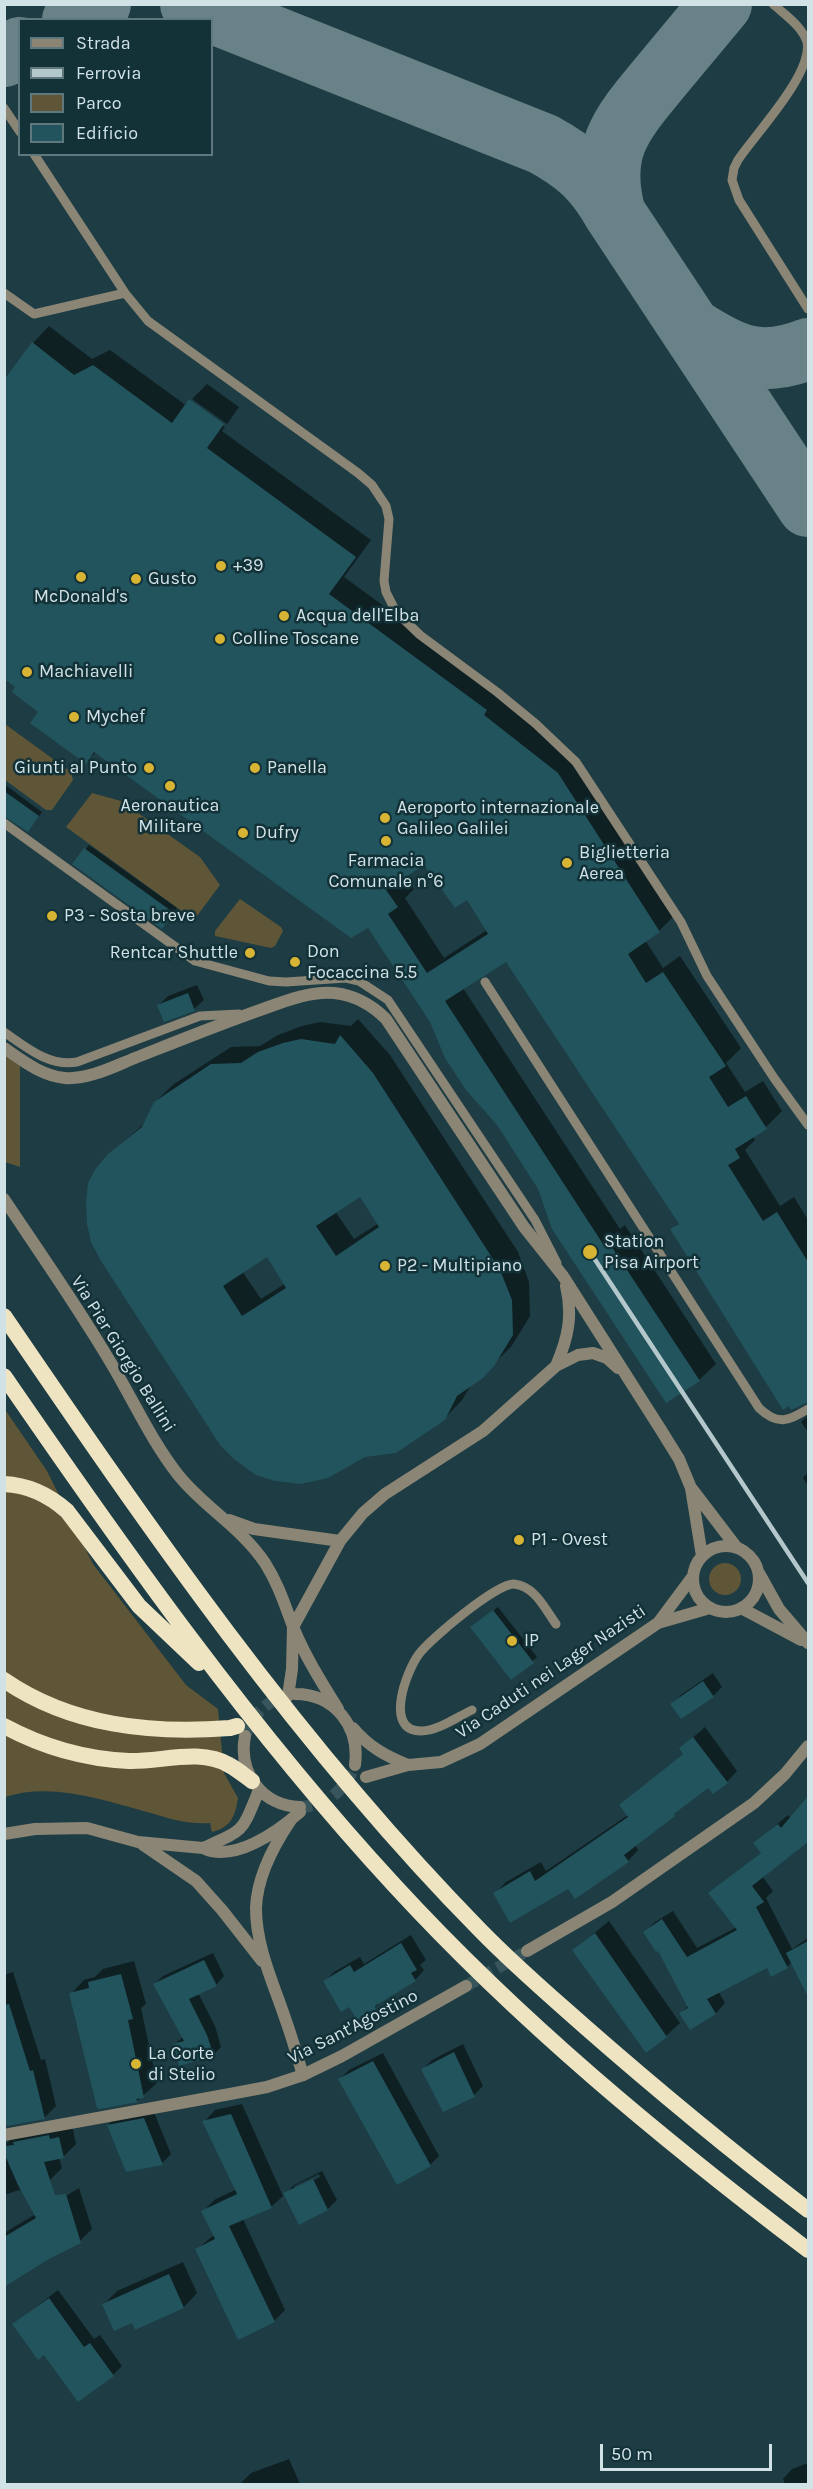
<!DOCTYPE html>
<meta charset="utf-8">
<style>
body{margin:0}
#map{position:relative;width:813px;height:2489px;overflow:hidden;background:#1d3c43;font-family:Karla,sans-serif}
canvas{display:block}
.frame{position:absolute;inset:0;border:6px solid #d1e2e6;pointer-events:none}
.legend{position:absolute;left:18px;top:18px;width:195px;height:138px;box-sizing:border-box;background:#123238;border:2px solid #5e787e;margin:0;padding:8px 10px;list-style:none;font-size:18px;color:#d1e2e6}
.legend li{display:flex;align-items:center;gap:12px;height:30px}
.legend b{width:30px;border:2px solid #5e787e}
.scale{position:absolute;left:600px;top:2444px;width:172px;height:27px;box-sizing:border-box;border:3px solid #d1e2e6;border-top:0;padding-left:8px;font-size:18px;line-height:21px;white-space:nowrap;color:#d1e2e6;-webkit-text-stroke:4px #123238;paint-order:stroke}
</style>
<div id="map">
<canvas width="813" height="2489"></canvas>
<div class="frame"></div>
<ul class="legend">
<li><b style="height:8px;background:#8b8575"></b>Strada</li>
<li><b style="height:8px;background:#b4c7cb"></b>Ferrovia</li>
<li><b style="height:16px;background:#5f5537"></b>Parco</li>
<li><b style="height:16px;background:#22545e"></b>Edificio</li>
</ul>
<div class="scale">50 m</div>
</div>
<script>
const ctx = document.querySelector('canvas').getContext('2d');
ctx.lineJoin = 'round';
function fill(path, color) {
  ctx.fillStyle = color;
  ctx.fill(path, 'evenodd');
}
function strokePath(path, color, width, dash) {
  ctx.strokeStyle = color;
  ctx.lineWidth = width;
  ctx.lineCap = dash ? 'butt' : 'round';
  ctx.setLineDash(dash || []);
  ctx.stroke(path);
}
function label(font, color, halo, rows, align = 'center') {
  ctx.font = font + ' Karla,sans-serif';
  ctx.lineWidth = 5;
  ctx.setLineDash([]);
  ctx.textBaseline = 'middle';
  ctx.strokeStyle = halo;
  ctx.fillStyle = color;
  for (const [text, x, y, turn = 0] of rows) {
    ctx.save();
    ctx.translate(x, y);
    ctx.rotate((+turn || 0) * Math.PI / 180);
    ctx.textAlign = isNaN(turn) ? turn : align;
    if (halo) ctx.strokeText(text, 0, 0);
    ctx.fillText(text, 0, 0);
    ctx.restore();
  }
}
fill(new Path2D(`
 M5 724 71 772 73 780 52 810H46L5 780Z
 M92 793 121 801 200 857 220 885 194 920 66 827Z
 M240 899 281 927 283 931 275 946 271 948 215 936V931Z
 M4 1055 20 1066V1167L5 1162Z
 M4 1408 47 1471 93 1564 186 1685 218 1709 224 1773 238 1798C235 1817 231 1827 212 1832L210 1823C187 1825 169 1818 147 1812 102 1799 50 1782 5 1797Z
 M709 1579a16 16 0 1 1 32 0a16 16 0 1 1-32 0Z`), '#5f5537');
fill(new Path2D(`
 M49 326 92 359 110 350 187 406 191 400V402L225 427 222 431 371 540 344 577 503 693 574 757 676 914 659 931 645 940 663 968 680 956 741 1048 726 1063 745 1092 763 1081 782 1111 766 1127 753 1136 755 1140 745 1150 780 1206 794 1197 808 1220V1401L792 1409 672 1230 680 1222 506 960 463 988 620 1229 625 1225 716 1364 699 1380 539 1188 368 926 96 752 86 762 18 687 4 382 33 343ZM424 863 467 898 487 930 444 958 405 898 414 889 404 876Z
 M207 384 239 407 227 424 192 399Z
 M4 784 42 812 32 826 4 813Z
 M89 845 177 908 166 923 74 864Z
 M197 985 204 1000 194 1009 165 1020 159 1005 168 996Z
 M358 1019 390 1055 518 1252 529 1282 530 1316 511 1347 471 1385 462 1400 444 1419 365 1455 328 1476 109 1155 146 1122 155 1102 174 1084 231 1047 260 1046 278 1035 302 1026 320 1022 351 1026ZM360 1195 379 1223 354 1239 335 1211ZM267 1255 286 1283 261 1299 242 1271Z
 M808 1415V1432L801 1422Z
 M808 1472V1486L803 1478Z
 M498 1607 537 1657 512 1678 476 1623Z
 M713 1673 722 1687 713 1696 672 1704 681 1695Z
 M705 1727 737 1771 727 1782 709 1786 635 1845 638 1850 628 1861 569 1887 495 1893 506 1882 541 1862 546 1871 628 1815 632 1795 684 1753 681 1748Z
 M808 1799V1840L762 1876 773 1891 766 1898 792 1949 808 1938V1966L798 1972 792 1962 787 1967 767 1966 718 1991 725 2003 716 2013 690 2028 681 2013 688 2006 659 1948 645 1932 655 1922 673 1911 697 1948 737 1927 710 1893 762 1852 755 1843 788 1815 791 1819Z
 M609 1921 680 2023 666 2036 574 1950Z
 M411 1935 426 1960 420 1965 424 1970 415 1980 384 1998 375 2008 350 2004 325 1981 334 1972 360 1957 364 1964Z
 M213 1953 224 1976 216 1985 198 1993 215 2026 221 2047 213 2055 175 2044 183 2037 154 1985 163 1976Z
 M134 1961 146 2004 141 2008 157 2083 137 2101 71 1994 84 1980 95 1977 103 1969Z
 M13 1972 41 2060 45 2059 56 2106 44 2118 4 2113V1975Z
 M463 2044 483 2086 474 2095 443 2110 423 2069 432 2060Z
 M383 2053 439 2156 430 2165 340 2079 349 2070Z
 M242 2104 283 2196 271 2207 243 2219 285 2310 274 2321 197 2249 214 2235 203 2212 214 2200 237 2189 204 2122 215 2110Z
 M153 2110 171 2154 162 2163 108 2125 117 2116Z
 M72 2125 76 2144 63 2157 59 2158 62 2168 50 2180 4 2195V2146L16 2134Z
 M322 2171 337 2200 328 2209 300 2223 285 2194 294 2185ZM319 2174 320 2177 294 2190V2186Z
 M79 2188 92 2229 80 2241 4 2275V2233Z
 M183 2262 197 2293 184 2307 135 2328 132 2321 104 2304 117 2291Z
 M58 2290 94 2339 100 2335 122 2366 113 2375 45 2353 14 2324Z
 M289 2459 300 2484H240L251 2473Z
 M808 2463V2484H785L783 2479 792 2469Z`), '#0007');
strokePath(new Path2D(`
 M191 4 543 144C578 163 595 179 615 214
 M721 4C701 28 681 52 661 76 623 122 597 149 615 214L808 506
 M73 20 100 4
 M4 56 20 48
 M692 329C734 356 760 368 808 349`), '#688287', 62);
fill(new Path2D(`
 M32 342 74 375 93 365 172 423 189 399 224 424 207 448 356 557 329 594 487 710 484 715 558 773 660 932 628 954 646 983 663 972 726 1066 709 1077 728 1107 746 1096 767 1129 735 1149 740 1158 728 1165 763 1221 777 1212 808 1262V1402L791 1410 789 1406 783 1410 670 1229 679 1224 506 962 445 1001 603 1244 608 1241 700 1381 666 1403 552 1229 538 1189 497 1125 466 1090 445 1058 430 1022 368 928 351 938 94 752 86 764 30 723 38 712 12 692 15 687 4 679V380ZM424 865 455 908 467 900 488 934 427 973 388 914 398 907 386 890Z
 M4 791 39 816 28 832 4 816Z
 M84 848 174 913 162 929 72 864Z
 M188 993 195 1011 164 1022 157 1005Z
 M340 1035 373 1073 500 1270 512 1300 513 1335 494 1366 483 1378 457 1396 445 1420 396 1453 365 1457 328 1478 301 1484 275 1481 256 1475 235 1460 220 1445 101 1261 91 1242 87 1224 86 1202 88 1183 96 1168 108 1154 142 1127 154 1102 211 1064 241 1063 258 1052 283 1043 301 1039 335 1044ZM360 1197 379 1227 336 1256 316 1226ZM267 1257 286 1288 242 1316 223 1286Z
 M493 1610 534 1663 511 1680 470 1627Z
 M703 1681 714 1697 681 1719 670 1704Z
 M693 1737 728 1783 713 1794 708 1788 674 1814 675 1816 624 1855 629 1862 575 1899 568 1889 510 1923 493 1893 530 1871 535 1881 628 1817 619 1805 683 1754 679 1748Z
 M808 1796V1842L752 1886 764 1902 756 1907 788 1968 771 1977 767 1968 707 1999 716 2014 690 2030 679 2013 688 2008 658 1951 656 1952 643 1932 662 1919 687 1957 737 1930 708 1893 761 1853 753 1843 778 1824 781 1828Z
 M595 1933 667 2037 646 2053 572 1950Z
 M808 1941V1997L786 1953Z
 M401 1943 417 1970 411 1973 416 1981 375 2006 376 2009 357 2020 349 2007 341 2012 323 1981 350 1965 354 1972Z
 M204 1960 217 1986 189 1999 207 2035 214 2056 179 2066 173 2044 184 2041 153 1984Z
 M121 1974 133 2019 128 2020 144 2098 136 2099 138 2102 100 2109 97 2108 69 1993 89 1988 88 1982Z
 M9 2004 30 2071 33 2070 45 2119 7 2126 4 2117V2005Z
 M454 2052 475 2097 443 2112 421 2069Z
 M373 2061 431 2166 397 2185 338 2079Z
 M231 2114 272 2208 229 2226 275 2322 238 2340 195 2249 215 2239 201 2211 237 2194 202 2121Z
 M144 2118 163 2165 126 2172 107 2125Z
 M49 2135 50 2139 59 2137 64 2158 44 2162 55 2195 66 2194 81 2243 49 2259 4 2287V2237L36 2218 18 2185 4 2153V2146L14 2145 13 2142Z
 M313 2179 328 2210 299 2225 283 2193Z
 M169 2274 184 2308 135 2330 132 2323 114 2331 102 2304Z
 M49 2298 84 2347 90 2343 114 2376 78 2402 44 2355 38 2360 12 2324Z`), '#22545e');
strokePath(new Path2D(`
 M245 1736C254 1715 263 1703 285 1696
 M300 1807C327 1806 345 1790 355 1765
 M466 1986 527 1951`), '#38555b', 12, [12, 6]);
strokePath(new Path2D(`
 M773 4C785 15 802 26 807 42 813 74 756 133 738 160L734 168 732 180 739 200 808 309
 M4 108 20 132
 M34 154 125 293 148 321 358 473 372 485 386 506 389 519 384 581 386 592 396 612 420 635 497 692 536 724 576 762 681 922 707 976 774 1078 808 1125
 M4 293 34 314 125 293
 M4 823 195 961 269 981 286 982 346 978 359 981 388 1000 535 1220 557 1263
 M485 982 759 1408C778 1426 788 1421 808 1409
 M4 1032C26 1047 49 1067 77 1062L200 1016 239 1014
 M472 1710C457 1717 438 1731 421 1731 383 1731 407 1670 419 1654 430 1639 497 1583 514 1584 535 1586 545 1609 556 1624`), '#8b8575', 9);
strokePath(new Path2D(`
 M4 2135 230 2094 267 2087 303 2075`), '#8b8575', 12);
strokePath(new Path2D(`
 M4 1048C23 1061 42 1076 65 1078 88 1080 115 1066 135 1058 178 1041 220 1024 263 1009 285 1001 310 991 334 993 354 995 372 1005 386 1019L524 1227 563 1276 661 1430 679 1459 691 1488 702 1556
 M4 1199C40 1253 78 1307 111 1363 133 1400 152 1442 179 1476 205 1508 242 1528 265 1563 279 1585 285 1606 294 1629 306 1658 322 1683 338 1709
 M556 1366C568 1338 573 1316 566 1286
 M692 1489 737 1548
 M229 1520 254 1529 340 1541
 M693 1579a33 33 0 1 1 66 0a33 33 0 1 1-66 0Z
 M759 1573 779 1609 808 1643
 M741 1608 801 1640
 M658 1623 710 1608
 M295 1694C335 1694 360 1727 355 1765
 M288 1696 292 1669 293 1627 340 1541 363 1513 385 1494 483 1431 556 1366 578 1355 593 1353 607 1358 618 1368
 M353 1728C369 1747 386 1756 408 1765
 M245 1736C238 1773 262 1806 300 1807
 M366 1777 408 1765 441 1762 480 1744 658 1623 693 1576
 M291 1820C274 1845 257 1876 256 1908 256 1947 273 1982 285 2018 292 2037 297 2056 303 2075L342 2056 466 1986
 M4 1834 35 1829 87 1828 138 1842 203 1848C234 1863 277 1832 300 1812
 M142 1844 196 1881 222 1910 262 1961
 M203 1848C246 1829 241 1833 259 1790
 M527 1951 612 1902 754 1803 785 1774 808 1746`), '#8b8575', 12);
strokePath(new Path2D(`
 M4 1316C150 1530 298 1745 480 1930 513 1964 548 1994 583 2025 656 2089 731 2151 808 2210
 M4 1376C125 1552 250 1729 395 1886 520 2022 662 2139 808 2250
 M4 1484C28 1485 50 1496 67 1511L139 1606 199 1663
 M4 1680C71 1726 151 1734 230 1728L237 1726
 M4 1726C43 1747 84 1759 129 1761 161 1762 200 1748 229 1765 237 1769 245 1776 252 1781`), '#eee4c2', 16);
strokePath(new Path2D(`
 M590 1252 808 1583`), '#b4c7cb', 4.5);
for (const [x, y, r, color] of [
 [221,566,6,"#d8b434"],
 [81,577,6,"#d8b434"],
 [136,579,6,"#d8b434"],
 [284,616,6,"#d8b434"],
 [220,639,6,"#d8b434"],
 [27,672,6,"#d8b434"],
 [74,717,6,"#d8b434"],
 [149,768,6,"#d8b434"],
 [255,768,6,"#d8b434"],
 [170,786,6,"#d8b434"],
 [385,818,6,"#d8b434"],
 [243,833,6,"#d8b434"],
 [386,841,6,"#d8b434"],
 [567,863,6,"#d8b434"],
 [52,916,6,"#d8b434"],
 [250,953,6,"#d8b434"],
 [295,962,6,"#d8b434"],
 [590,1252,8,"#d8b434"],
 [385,1266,6,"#d8b434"],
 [519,1540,6,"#d8b434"],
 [512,1641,6,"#d8b434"],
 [136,2064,6,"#d8b434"]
]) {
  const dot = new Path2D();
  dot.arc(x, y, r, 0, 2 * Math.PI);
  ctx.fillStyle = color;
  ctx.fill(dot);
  strokePath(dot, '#123238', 2);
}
label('18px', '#d1e2e6', '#123238', [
 ["+39",233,566],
 ["Gusto",148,579],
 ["McDonald's",81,597,"center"],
 ["Acqua dell'Elba",296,616],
 ["Colline Toscane",232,639],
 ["Machiavelli",39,672],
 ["Mychef",86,717],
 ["Giunti al Punto",137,768,"right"],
 ["Panella",267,768],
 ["Aeronautica",170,806,"center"],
 ["Militare",170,827,"center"],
 ["Aeroporto internazionale",397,808],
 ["Galileo Galilei",397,829],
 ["Dufry",255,833],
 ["Biglietteria",579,853],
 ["Aerea",579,874],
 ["Farmacia",386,861,"center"],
 ["Comunale n°6",386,882,"center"],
 ["P3 - Sosta breve",64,916],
 ["Don",307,952],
 ["Focaccina 5.5",307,973],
 ["Rentcar Shuttle",238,953,"right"],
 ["Station",604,1242],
 ["Pisa Airport",604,1263],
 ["P2 - Multipiano",397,1266],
 ["P1 - Ovest",531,1540],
 ["IP",524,1641],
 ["La Corte",148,2054],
 ["di Stelio",148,2075]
], 'left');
label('18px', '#d1e2e6', '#123238', [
 ["Via Pier Giorgio Ballini",123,1354,58],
 ["Via Caduti nei Lager Nazisti",551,1672,-34],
 ["Via Sant'Agostino",353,2027,-27]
]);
</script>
